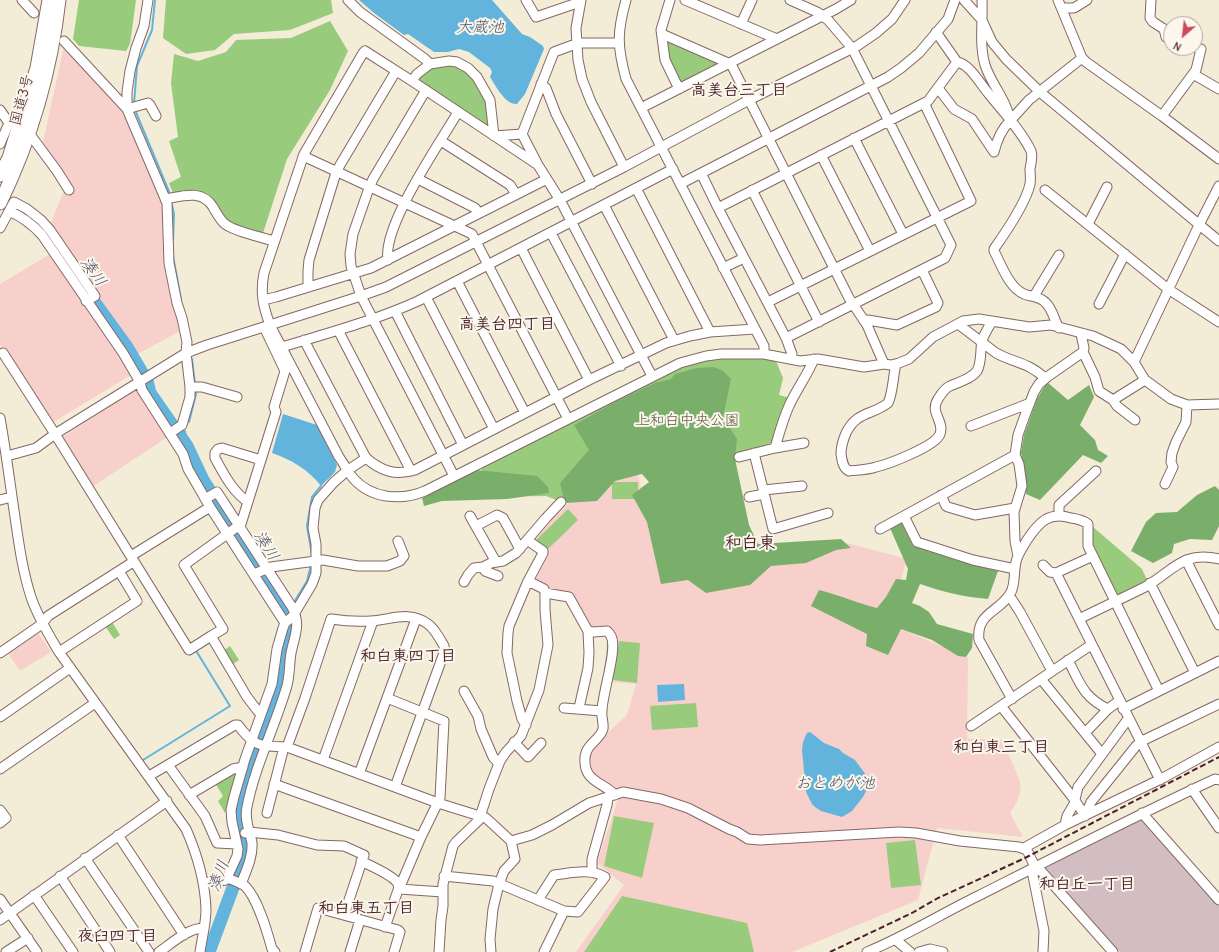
<!DOCTYPE html>
<meta charset="utf-8">
<style>
body{margin:0}
#map{position:relative;width:1219px;height:952px;overflow:hidden;background:#f3ecd6;font-family:"Comic Neue",sans-serif}
canvas{display:block}
.north{position:absolute;left:1163px;top:16px;width:40px;height:40px;box-sizing:border-box;background:#fbf7ec;border:1px solid #b4a19f;border-radius:50%;rotate:208deg;font-size:11px;font-weight:700;line-height:16px;text-align:center;color:#4a1f2b}
.north::after{content:'';display:block;margin:auto;width:14px;height:18px;background:#d1495b;clip-path:polygon(50% 0,100% 100%,50% 72%,0 100%)}
</style>
<div id="map">
<canvas width="1219" height="952"></canvas>
<div class="north">N</div>
</div>
<script>
const ctx = document.querySelector('canvas').getContext('2d');
ctx.lineJoin = 'round';
function fill(path, color) {
  ctx.fillStyle = color;
  ctx.fill(path, 'evenodd');
}
function strokePath(path, color, width, dash) {
  ctx.strokeStyle = color;
  ctx.lineWidth = width;
  ctx.lineCap = dash ? 'butt' : 'round';
  ctx.setLineDash(dash || []);
  ctx.stroke(path);
}
function label(font, color, halo, rows, align = 'center') {
  ctx.font = font + ' "Comic Neue","Klee One",sans-serif';
  ctx.lineWidth = 4;
  ctx.setLineDash([]);
  ctx.textBaseline = 'middle';
  ctx.strokeStyle = halo;
  ctx.fillStyle = color;
  for (const [text, x, y, turn = 0] of rows) {
    ctx.save();
    ctx.translate(x, y);
    ctx.rotate((+turn || 0) * Math.PI / 180);
    ctx.textAlign = isNaN(turn) ? turn : align;
    if (halo) ctx.strokeText(text, 0, 0);
    ctx.fillText(text, 0, 0);
    ctx.restore();
  }
}
fill(new Path2D(`
 M64 46 125 110 161 197 165 224 166 273 180 331 136 355 51 222 63 193 71 188 43 142Z
 M52 253 131 375 52 423 0 344V284Z
 M138 388 169 436 92 487 63 437Z
 M637 471 660 570 808 561 847 543 907 559 901 580 879 619 968 658 967 739H1002L1019 779 1021 790 1017 802 1010 813 1023 837 937 828 918 900 792 952H576L624 885 597 863 618 799 616 790 593 778 589 754 601 739 627 715 636 684 612 682 618 641 613 628 590 627 575 596 552 592 532 579 547 550 532 539 571 501 605 481Z
 M38 633 51 652 20 671 8 653Z`), '#f7d0cb');
fill(new Path2D(`
 M1140 817 1219 906V952H1120L1046 868Z`), '#d2bec2');
fill(new Path2D(`
 M79 0H136L130 44 126 51 79 46 73 39Z
 M166 0H331L333 13 290 30 234 34 215 50 186 54 163 38Z
 M330 21 348 51 330 90 287 159 263 233 234 226 225 220 208 194 193 190 173 193 169 183 181 177 169 141 178 137 171 83 174 54 198 61 226 52 236 40 291 38Z
 M666 39 719 63 720 65 682 83C671 69 669 56 666 39Z
 M432 66C441 66 449 65 458 67 461 68 465 72 468 75 485 88 487 105 490 125L487 128 416 80Z
 M732 357 762 358 776 361 783 378 779 395 790 398 773 442 686 478 637 470 605 481 592 491 559 501 546 496 470 497 484 464 668 373 700 361Z
 M612 482H638V499H612Z
 M568 509 578 520 548 549 536 540Z
 M1093 527 1142 569 1148 582 1116 598 1090 546Z
 M112 622 120 635 114 639 105 626Z
 M619 641 640 643 637 683 613 680Z
 M230 646 239 660 232 665 223 651Z
 M696 703 698 727 652 730 650 706Z
 M236 770 238 774 225 813 218 801 223 796 215 783Z
 M614 816 654 823 642 878 604 866Z
 M915 840 921 885 891 888 886 843Z
 M622 896 747 923 754 952H584Z`), '#98cb7b');
fill(new Path2D(`
 M714 367 723 371 731 379 723 417 737 439 735 459 749 525 758 544 841 539 851 548 836 550 806 563 771 566 750 585 706 593 688 580 661 584 647 522 632 495 649 482 642 474 615 481 597 501 565 503 560 483 589 450 574 425 617 401 655 383 671 379 675 374 696 368Z
 M1047 382 1068 400 1089 385 1094 397 1080 425 1095 440 1098 450 1108 456 1101 463 1083 455 1040 500 1026 494 1025 477 1021 452 1024 435 1037 399Z
 M476 470 537 476 548 487 549 493 507 499 442 501 424 506 422 498Z
 M1215 486 1219 490V526L1212 540 1190 539 1174 544 1172 553 1153 563 1131 551 1146 522 1156 513 1177 512 1197 495Z
 M901 522 913 546 956 560 998 571 988 599C964 597 943 592 920 584L912 603 920 606 929 612 937 624 973 634 972 648 966 657 958 656 932 640 901 629 888 655 866 646 867 634 811 606 819 590C839 595 857 603 877 608L886 597 896 579 906 580 908 569 890 528Z`), '#7aaf6b');
fill(new Path2D(`
 M359 0H492L522 34 530 37 543 46 544 49 525 94 517 104C505 105 496 86 490 77L492 72 490 68 469 52 459 49 448 52H434L408 34 404 35 374 13Z
 M283 414 317 425 337 465 335 472 321 486C309 470 290 459 272 453Z
 M684 684 685 700 658 702 657 685Z
 M810 732 824 743 839 749 843 753 855 760 866 775V791L863 797 852 811 842 817 821 811 815 807 812 804 806 792 802 750 803 742 807 733Z`), '#62b4dd');
strokePath(new Path2D(`
 M134 104 137 66 152 30 155 0
 M135 110 170 194
 M171 201 174 214 173 240
 M173 256 181 299
 M192 359 195 384
 M189 422 196 394 195 390
 M185 431 187 446
 M312 555 307 526 309 514 312 497 321 486
 M293 604 307 581 311 565
 M143 760 230 706 195 649`), '#62b4dd', 2);
strokePath(new Path2D(`
 M16 208 39 224 51 242
 M64 260 127 347 147 381 150 393 187 446 203 480 286 609 292 626 281 683 251 767 240 809 247 850 209 952`), '#62b4dd', 13);
const minor = new Path2D(`
 M22 0 34 13
 M348 0 360 12 425 59 430 64
 M526 0 536 17 580 2
 M581 0 576 28 578 60 582 79 591 102 624 167
 M626 0C617 32 617 46 626 79L764 346V354
 M670 0 661 30 665 60 679 89
 M685 0 777 39
 M964 0 982 20 992 42 1006 59 1040 92 1219 241
 M1058 0 1082 58 1086 62 1162 116 1219 159
 M1151 0 1150 18 1153 22 1164 29 1166 37 1171 40
 M1062 9 1065 8H1074L1087 0
 M741 24 752 0
 M662 34 726 62 732 66 849 298 867 325 884 364
 M64 41 127 109 167 203 169 263 177 303 182 318 187 342 186 353 190 387V397L182 425 170 433
 M619 43H581L573 45 554 52 522 134 538 165 560 200 652 376
 M957 62C970 64 980 84 989 94 1003 112 1021 130 1031 151 1033 157 1031 163 1030 169 1030 174 1031 179 1030 184 1026 203 1006 232 994 249V251C1001 264 1009 288 1024 294 1031 297 1040 296 1046 303 1053 310 1054 320 1059 328
 M1193 74 1196 70 1201 49 1195 47
 M412 81 417 74 430 64 449 61 457 62 468 68 477 77 490 100 494 136 522 134
 M541 84 546 88 556 114 592 184
 M938 88 954 109 972 119 994 152C997 139 1001 130 1010 121 1007 100 991 84 985 65 979 44 983 21 982 0
 M426 90 373 179 368 191 353 234 350 254 351 266 361 296 454 476
 M641 108 836 9 851 0
 M127 109V92L130 71 136 48 144 26 148 0
 M127 109 148 103 150 105 156 116
 M0 110 9 123 0 144
 M1162 116 1193 74 1219 89
 M1010 121 1029 100 1082 58
 M29 133 57 171 69 190
 M854 138 903 234
 M441 141 510 185 516 194
 M821 155 870 251
 M303 156 472 234 568 419
 M538 165 412 81 365 51 363 53 304 154 264 273C260 293 263 306 270 325L339 457C344 464 348 472 353 478 371 499 401 501 425 491L680 363 706 356 721 354H764L800 361 818 359 864 367 884 364 891 365 899 363 909 359 933 337 963 321 979 319 1029 327 1051 325 1093 336 1121 349 1134 362 1145 380 1171 399 1187 405 1219 404
 M701 173 718 208 786 338 792 354 789 359
 M418 179 475 208 479 213
 M680 184 888 77 901 68 919 53 948 19 955 0
 M636 188 710 332
 M752 190 819 322
 M1045 190 1168 289 1219 322
 M165 199C183 196 202 189 213 207 216 212 220 220 225 224 235 232 262 237 274 241
 M604 205 674 340
 M718 208 928 101 957 62 936 32
 M9 211C23 217 32 224 42 235L123 353 140 382 142 390 183 454 188 469 210 507 285 623
 M1088 224 1107 187
 M0 228 14 202 27 209 41 220 50 230 95 296 86 301
 M551 233 621 366
 M521 248 589 380
 M388 260C382 226 440 143 458 112
 M723 268 744 258
 M457 281 525 413
 M308 287V271L309 260 335 176 340 165 396 71
 M1034 296 1059 255
 M426 297 494 429
 M263 300 276 297 371 268 547 179
 M768 302 971 201 924 103
 M1099 304 1125 254
 M395 311 463 445
 M864 321 868 320 897 325 936 307 938 303 922 270
 M958 324 996 353C1014 363 1028 362 1045 378
 M338 330 411 471
 M786 338 945 258 951 245 852 48 828 20 817 12 790 0
 M304 340 366 458C381 471 395 476 415 470L589 380 666 343 690 336 710 332 755 329
 M282 347C328 333 374 321 418 301L673 169
 M1083 352 1095 377 1099 391 1113 400 1145 380
 M3 353 55 434 189 650 211 636 247 697 257 710 261 714
 M1134 362 1199 225 1219 186
 M896 364C893 376 893 393 888 403 871 416 857 411 846 433 843 440 841 447 841 454 842 461 843 468 849 471 858 470 867 470 876 467 889 464 936 446 940 434 945 421 929 413 938 399 941 394 945 388 950 386 959 382 971 379 977 371 982 362 980 350 982 341 984 334 989 327 992 321
 M190 387H202L237 397
 M1113 400 1117 406 1135 420
 M0 418C6 451 10 484 15 517 19 545 23 574 32 600 39 619 49 635 59 652L186 829C197 854 205 882 206 909 206 924 202 938 200 952
 M971 426 1030 403
 M775 448 804 443
 M754 453 773 529 828 513
 M7 456 36 448 55 434 186 353 207 345 361 296 386 287 624 167 749 100 857 46 876 33 892 19 905 0
 M739 457 775 448C779 434 783 419 789 406 796 390 807 376 814 359
 M1165 484 1173 467 1171 462 1172 453 1176 442 1186 422 1187 405
 M764 490 802 486
 M941 495 946 506 948 507 975 515 1015 508
 M749 497 764 494
 M205 499 217 492 292 607C301 625 295 634 291 653 289 665 290 678 286 689 274 729 255 766 247 807 244 820 250 831 252 843 253 857 246 871 241 884
 M0 500 12 497
 M248 502C232 491 224 474 215 458V453L218 449 222 448 261 460
 M1059 515V505L1096 471
 M470 516 496 562
 M904 516 917 542 973 560 1015 569
 M476 526 497 515 503 518 520 549
 M880 529 1015 455
 M131 556 210 507
 M1018 556 1015 541 1014 512 1022 486 1019 464 1015 455 1018 435 1024 418 1034 392 1039 384 1047 377 1083 352 1084 348 1081 334
 M1186 560 1219 625
 M1043 565 1050 572 1056 573 1160 780
 M483 567 485 571 498 576
 M1056 573 1093 556
 M254 574 271 567 323 560 358 566H387L400 561 404 556 398 541
 M528 581 544 589 545 593 569 597 588 631 593 632 607 631C608 632 610 634 611 636 618 649 602 694 602 711 601 717 604 723 603 729 600 741 583 744 585 763 586 782 604 783 615 795
 M464 582 468 575 474 568 483 567 491 563 503 561 516 553 546 518 561 502
 M1150 583 1195 673
 M1009 595 1020 612 1052 671
 M1079 619C1101 608 1123 598 1145 587 1173 571 1183 550 1219 559
 M211 636 223 629 184 565 241 524 276 412 274 407 285 371 264 327
 M59 652 137 601 119 571
 M0 653 42 624 48 616 133 562
 M1068 660C1080 683 1083 697 1108 709
 M1041 679 1102 754
 M464 691 478 716 481 729 493 757 499 764
 M387 698 444 721 440 798 421 837 399 889 443 892
 M1012 699 979 640C976 613 998 613 1010 594 1017 583 1012 568 1018 556 1020 551 1024 545 1027 540 1039 522 1049 511 1071 518 1078 519 1083 520 1088 524V546L1159 691
 M1001 706 1074 799 1085 816
 M564 708 602 711
 M579 708 588 668 589 653 588 631
 M1123 709 1219 661
 M0 717 70 668
 M526 725 522 719 517 701 507 653 508 633 509 626 528 581 543 553V551L527 540
 M971 726 1091 645
 M1085 733 1108 709 1119 701
 M514 742 528 757 541 743
 M287 747 305 698 331 619C344 621 357 622 371 621 390 620 410 610 428 624 435 629 440 639 444 646L445 650 395 787
 M323 760 373 621
 M168 765 205 816 217 843 237 844
 M0 769 95 703
 M359 774 416 619
 M149 776 235 725H238C255 748 261 746 287 747L438 803 486 818 511 841 515 859 504 871 499 884 493 909 490 939 491 952
 M274 784 421 837
 M1192 789 1219 828
 M189 795 233 769 243 767
 M0 810 6 818 0 823
 M267 813 284 747
 M1142 813 1219 900
 M1085 816 1091 802 1136 746 1144 740 1219 704
 M1065 825 1067 816 1074 804 1078 787 1128 719
 M245 833 249 832 278 835 317 845 344 846 364 855 344 915
 M118 835 184 935
 M511 841 532 835 552 825 589 803 623 792 661 799 688 808 729 829 737 832 748 839 760 840 899 832 916 833 960 841 1019 847 1027 850 1035 867 1042 872 1113 952
 M1024 848 1065 825 1163 778 1219 747
 M85 858 149 952
 M361 861C371 866 388 873 396 881 399 884 399 889 397 893L385 927
 M1035 867 1033 876 1044 931 1043 952
 M592 872V859L607 805 608 797
 M60 876 110 952
 M444 876 493 881 564 911 578 912 605 877C589 868 572 873 554 875L538 900
 M228 878C233 881 240 882 245 886 258 899 267 931 272 949L275 952
 M203 883 226 880 237 856 238 849 232 822 231 810 234 797 245 759 272 684 277 649 283 628 285 623 293 616 312 584 316 573V544L313 528 315 508 318 500 334 482 348 470 366 458
 M34 895 73 952
 M0 899 37 952
 M0 920 167 801
 M896 940 910 952
 M6 952 28 938
 M159 952C172 943 188 928 204 928
 M305 952 318 908 398 930 400 932 394 952
 M350 952 360 920
 M439 952 441 920 443 906V884L453 846 456 842 479 820 489 789 500 761 506 752 521 736 539 690 548 645 545 610V593
 M544 952 564 911
 M867 952C906 936 941 914 978 896 1057 856 1135 816 1215 779L1219 780
 M919 952 930 949 943 952`);
const highway = new Path2D(`
 M0 175 9 158 37 68 49 0
 M0 203C31 139 51 70 59 0`);
strokePath(minor, '#856767', 11);
strokePath(highway, '#856767', 15);
strokePath(minor, '#fff', 9);
strokePath(highway, '#fff', 13);
strokePath(new Path2D(`
 M830 952 912 913 938 898 1025 858 1219 757`), '#4a1f2b', 2, [6, 3]);
label('15px', '#4a1f2b', '#fbf7ec', [
 ["国道3号",22,100,-75]
]);
label('15px', '#615343', '#fbf7ec', [
 ["上和白中央公園",687,421]
]);
label('italic 16px', '#525369', '#fbf7ec', [
 ["大蔵池",480,27],
 ["湊川",93,272,54],
 ["湊川",266,546,58],
 ["おとめが池",835,783],
 ["湊川",219,876,-70]
]);
label('bold 16px', '#4a1f2b', '#fbf7ec', [
 ["高美台三丁目",739,90],
 ["高美台四丁目",507,324],
 ["和白東四丁目",408,656],
 ["和白東三丁目",1001,747],
 ["和白丘一丁目",1087,884],
 ["和白東五丁目",366,908],
 ["夜臼四丁目",117,936]
]);
label('bold 17px', '#4a1f2b', '#fbf7ec', [
 ["和白東",750,543]
]);
</script>
